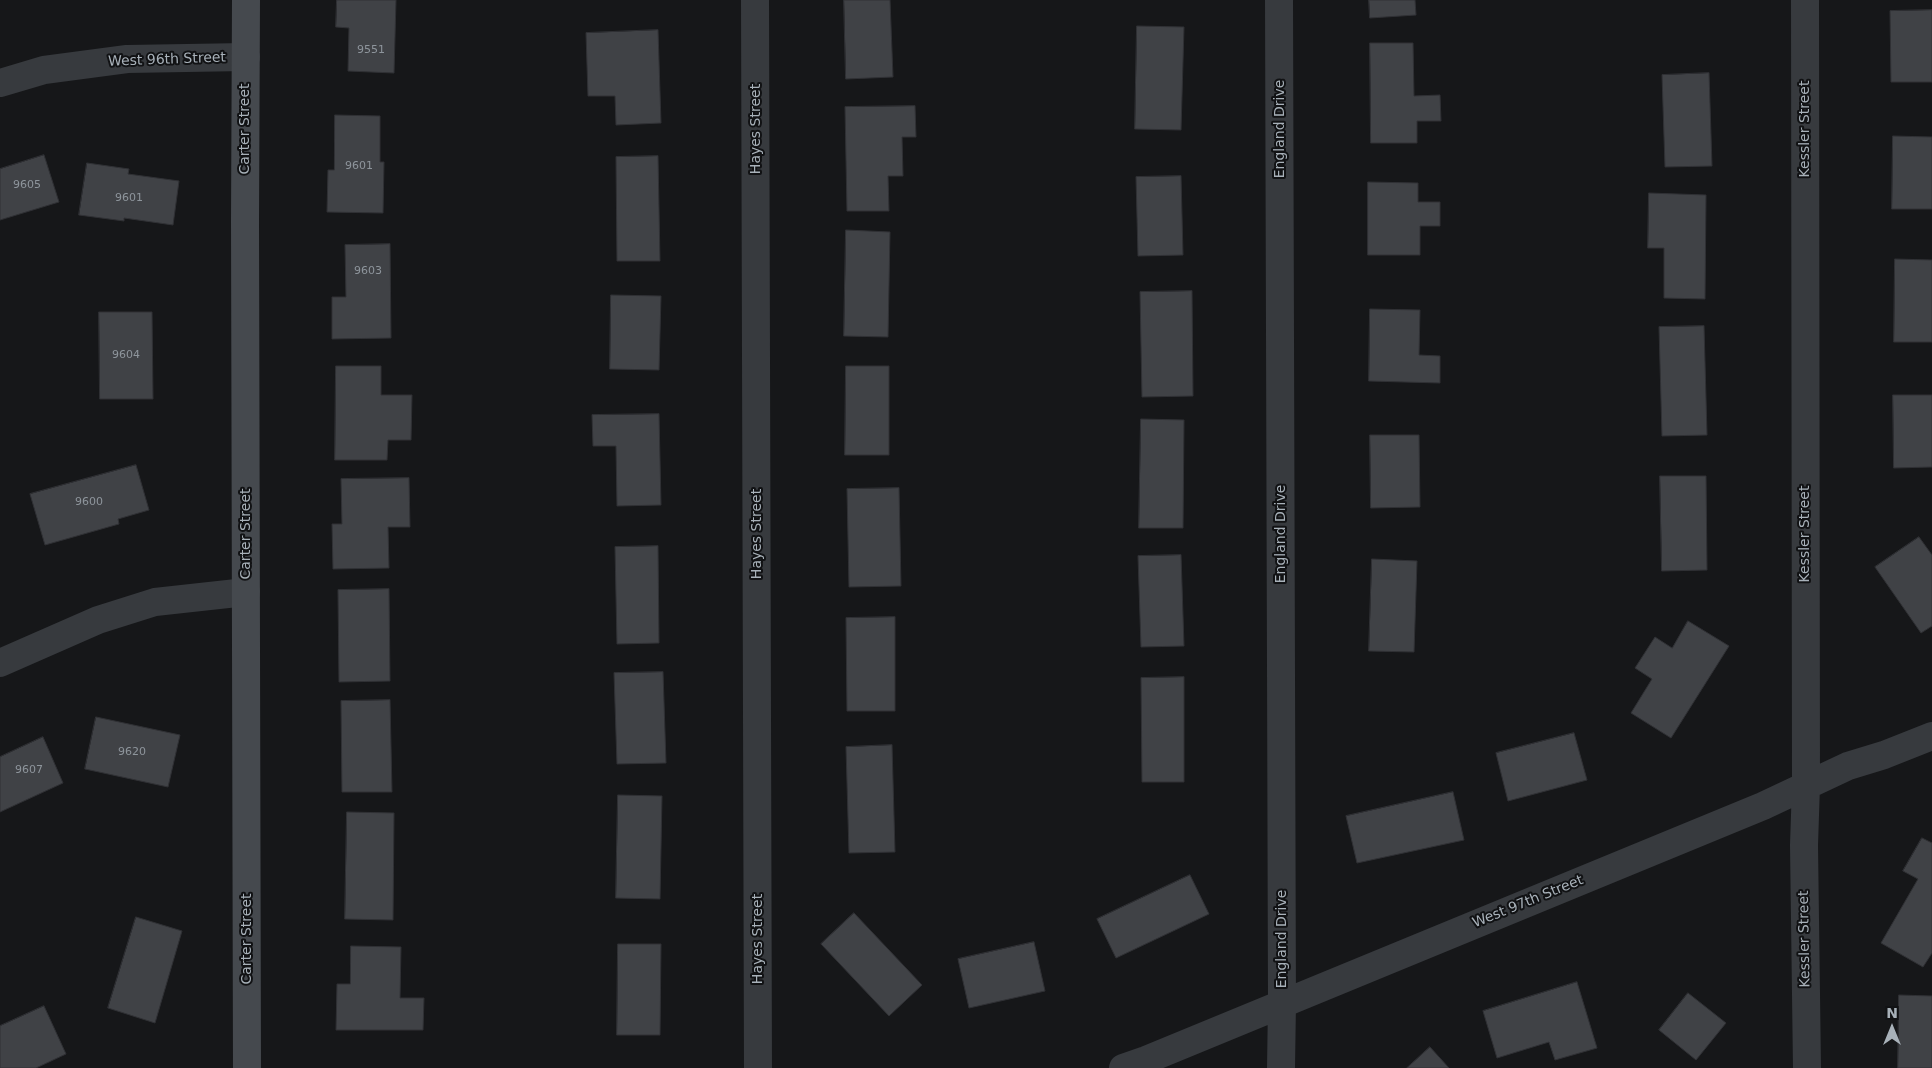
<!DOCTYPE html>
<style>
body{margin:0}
#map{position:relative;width:1932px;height:1068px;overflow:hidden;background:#161719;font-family:"DejaVu Sans",sans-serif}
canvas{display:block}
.north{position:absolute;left:1867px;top:1003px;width:50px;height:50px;-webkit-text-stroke:4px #111214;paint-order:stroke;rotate:0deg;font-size:14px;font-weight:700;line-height:20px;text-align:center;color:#a8b1b9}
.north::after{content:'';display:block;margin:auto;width:18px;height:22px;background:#a8b1b9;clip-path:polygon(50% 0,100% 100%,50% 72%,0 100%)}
</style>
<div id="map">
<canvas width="1932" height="1068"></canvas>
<div class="north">N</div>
</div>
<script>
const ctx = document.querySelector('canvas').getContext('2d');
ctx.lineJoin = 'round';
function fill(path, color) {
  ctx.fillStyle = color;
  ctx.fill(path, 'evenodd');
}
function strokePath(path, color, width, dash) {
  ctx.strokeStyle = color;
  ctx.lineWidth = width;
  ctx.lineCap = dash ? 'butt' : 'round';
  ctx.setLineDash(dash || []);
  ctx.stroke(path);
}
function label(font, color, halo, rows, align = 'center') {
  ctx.font = font + ' "DejaVu Sans",sans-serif';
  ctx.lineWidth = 4;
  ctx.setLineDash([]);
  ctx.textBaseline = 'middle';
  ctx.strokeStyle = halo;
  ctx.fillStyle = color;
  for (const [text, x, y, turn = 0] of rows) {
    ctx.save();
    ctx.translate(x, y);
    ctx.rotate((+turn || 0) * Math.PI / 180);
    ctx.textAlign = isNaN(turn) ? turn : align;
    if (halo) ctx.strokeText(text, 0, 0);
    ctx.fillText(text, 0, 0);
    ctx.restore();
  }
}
const building = new Path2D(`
 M337 0H396L394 73 348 71 349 28 336 27Z
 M844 0H890L893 77 846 79Z
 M1369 0H1415L1416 15 1370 18Z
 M1932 10V82H1891L1890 11Z
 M1137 26 1184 27 1181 130 1135 129Z
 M658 30 661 123 616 125 615 96H588L586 33Z
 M1370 43H1413L1414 96 1440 95 1441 121H1417V143H1371Z
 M1709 73 1712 166 1665 167 1662 75Z
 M915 106 916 137H902L903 176H888L889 211H847L845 107Z
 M335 115 380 116V162H384L383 213 327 212 328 170H334Z
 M1893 136 1932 137V209H1892Z
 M44 155 59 202 0 220V169Z
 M658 156 660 261H617L616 157Z
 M87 163 129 169 128 174 179 181 173 225 124 218V221L79 215Z
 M1181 176 1183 255 1138 256 1136 177Z
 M1368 182 1418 183V202H1440V226H1420V255H1368Z
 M1649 193 1706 195 1705 299 1664 298V248H1648Z
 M846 230 890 232 888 337 844 336Z
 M390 244 391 338 332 339V297H346L345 245Z
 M1895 259 1932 260V342H1894Z
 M1192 291 1193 396 1142 397 1140 292Z
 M611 295 661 296 659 370 610 369Z
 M1370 309 1420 310 1419 355 1440 356V383L1369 381Z
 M99 312H152L153 399H100Z
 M1704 326 1707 435 1662 436 1659 327Z
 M336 366H381V395H412L411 440H388L387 460H335Z
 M846 366H889V455H845Z
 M1893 395H1932V467L1894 468Z
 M659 414 661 505 617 506 616 446H593L592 415Z
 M1141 419 1184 420 1183 528H1139Z
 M1370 435H1419L1420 507 1371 508Z
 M136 465 149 510 118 519 119 524 45 545 30 494Z
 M1660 476H1706L1707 570 1662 571Z
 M409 478 410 527H388L389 568 333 569 332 524H342L341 479Z
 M899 488 901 586 849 587 847 489Z
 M1919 537 1932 555V626L1921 633 1875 567Z
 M658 546 659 643 617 644 615 547Z
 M1181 555 1184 646 1141 647 1138 556Z
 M1372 559 1417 561 1414 652 1369 651Z
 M389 589 390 681 339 682 338 590Z
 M895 617V711H847L846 618Z
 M1688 621 1729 646 1671 738 1631 713 1652 679 1635 668 1655 637 1672 648Z
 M663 672 666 763 617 764 614 673Z
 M1184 677V782H1142L1141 678Z
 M390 700 392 792H342L341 701Z
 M96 717 180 735 168 787 85 769Z
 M1574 733 1587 780 1508 801 1496 753Z
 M43 737 63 783 0 812V757Z
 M892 745 895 852 849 853 846 747Z
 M1453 792 1464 840 1357 863 1346 816Z
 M618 795 662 796 660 899 616 898Z
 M347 812 394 813 393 920 345 919Z
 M1922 838 1932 843V953L1923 967 1881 943 1918 879 1903 871Z
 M1190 875 1209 914 1116 958 1097 919Z
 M854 913 922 985 889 1016 821 944Z
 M136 917 182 931 155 1023 108 1008Z
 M1034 942 1045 991 969 1008 958 959Z
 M618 944H661L660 1035H617Z
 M351 946 401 947 400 998H424L423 1030H336L337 984H350Z
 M1577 982 1597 1048 1555 1060 1549 1042 1497 1058 1483 1011Z
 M1688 993 1726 1023 1696 1060 1659 1030Z
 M1899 995 1932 996V1068H1898Z
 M44 1006 66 1054 36 1068H0V1026Z
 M1430 1047 1449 1068H1407Z`);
fill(building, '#404246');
strokePath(building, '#303135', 1);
strokePath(new Path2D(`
 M755 0 758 1068
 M1279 0 1282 1003 1281 1068
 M1805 0 1806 785 1804 845 1807 1068
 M0 83 44 70 127 59 246 57
 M0 663 98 620 155 602 246 592
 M1123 1068 1146 1060 1763 806 1848 766 1884 755 1932 736`), '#373a3e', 28);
strokePath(new Path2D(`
 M246 0 245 221 247 1068`), '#45494e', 28);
label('11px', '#8e959c', null, [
 ["9551",371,50],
 ["9601",359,166],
 ["9605",27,185],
 ["9601",129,198],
 ["9603",368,271],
 ["9604",126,355],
 ["9600",89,502],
 ["9620",132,752],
 ["9607",29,770]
]);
label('14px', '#a8b1b9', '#111214', [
 ["West 96th Street",167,60,-2],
 ["Carter Street",245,129,-90],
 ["Hayes Street",756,129,-90],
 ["England Drive",1280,129,-90],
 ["Kessler Street",1805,129,-90],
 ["Carter Street",246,534,-90],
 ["Hayes Street",757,534,-90],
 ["England Drive",1281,534,-90],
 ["Kessler Street",1805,534,-90],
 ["West 97th Street",1528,902,-22],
 ["Carter Street",247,939,-90],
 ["Hayes Street",758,939,-90],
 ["England Drive",1282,939,-90],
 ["Kessler Street",1805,939,-91]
]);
</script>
